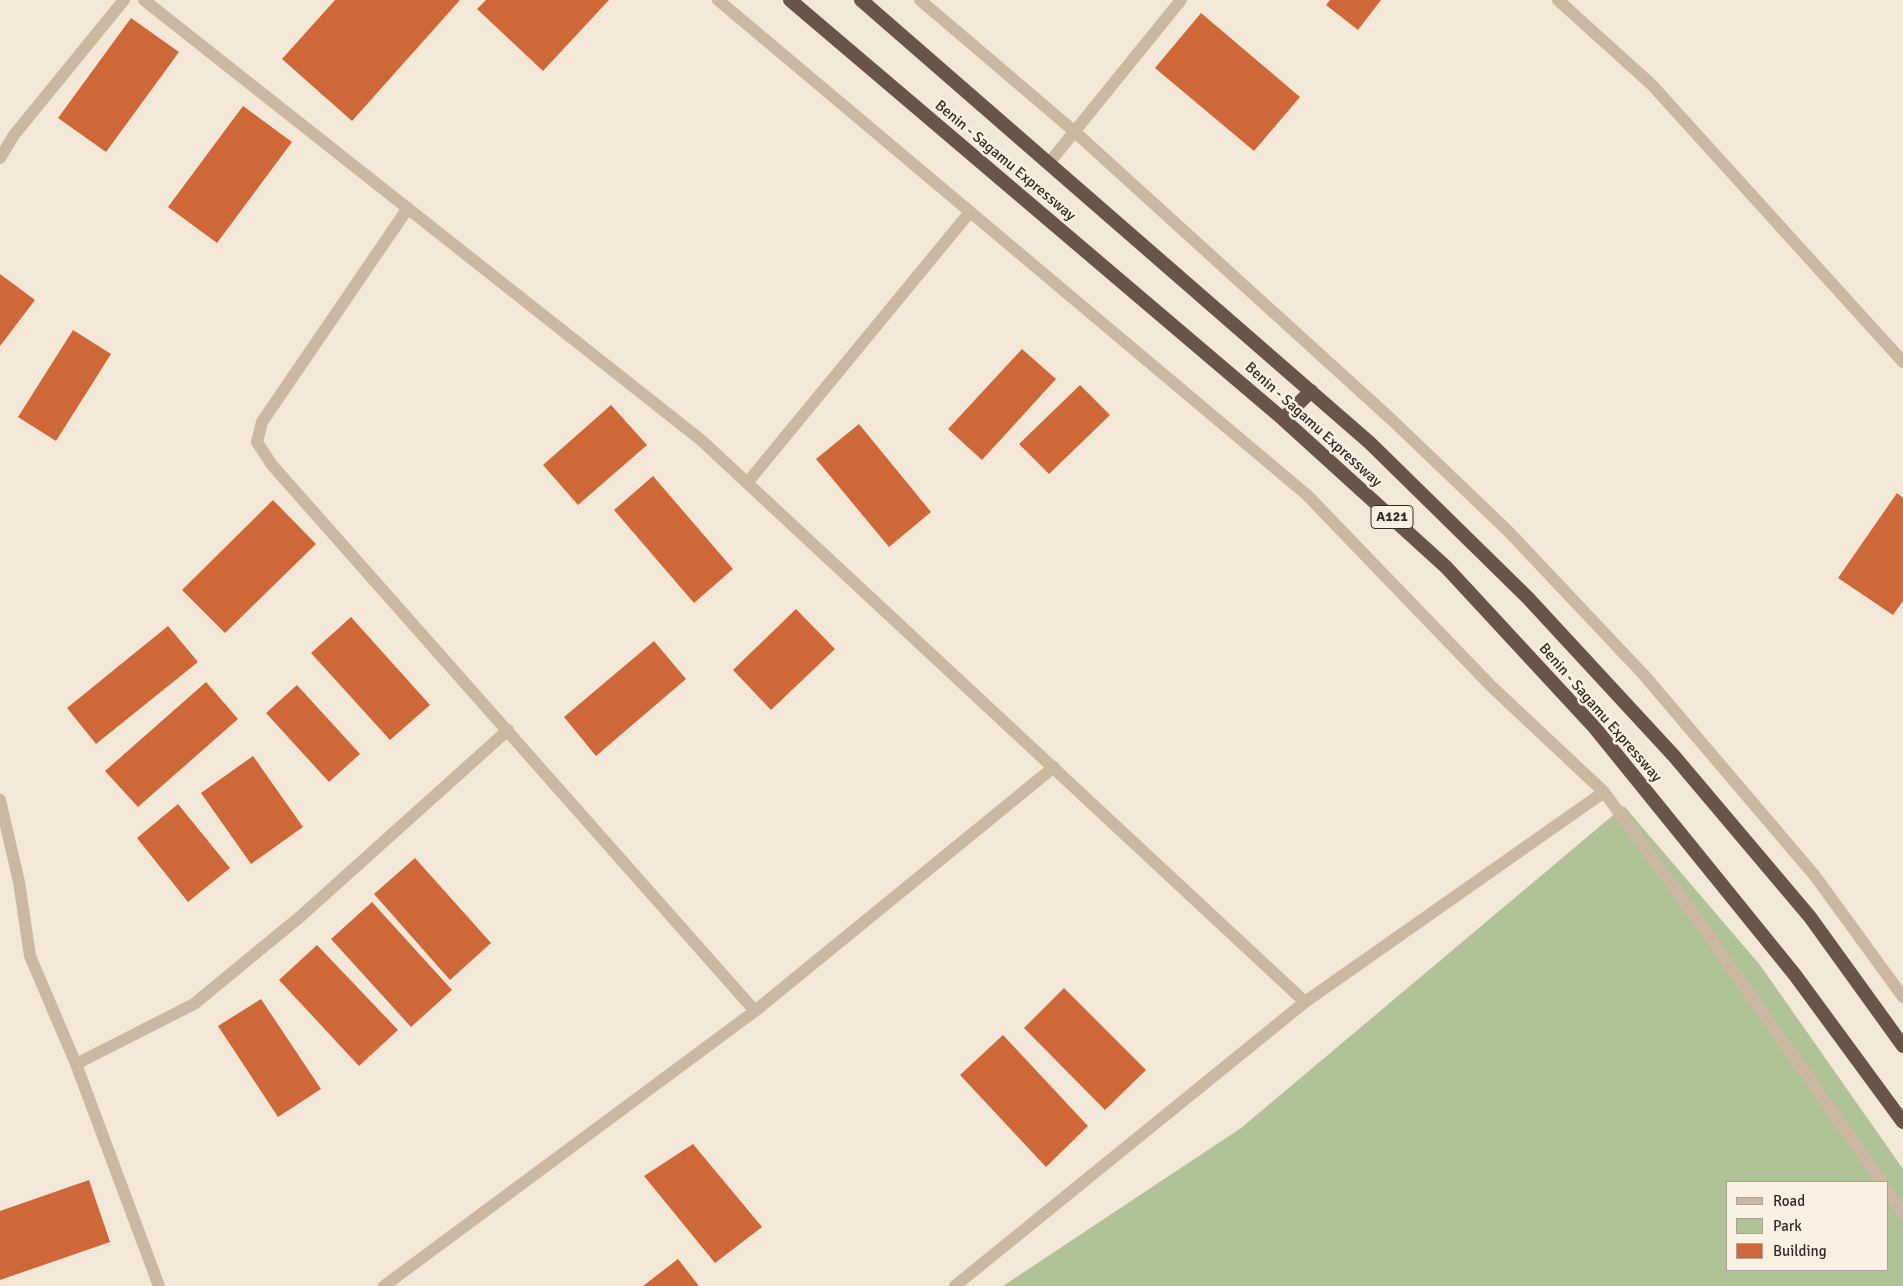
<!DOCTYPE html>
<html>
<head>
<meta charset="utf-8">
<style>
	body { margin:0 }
	#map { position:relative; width:1903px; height:1286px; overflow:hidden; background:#f3e8d7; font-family:Signika,sans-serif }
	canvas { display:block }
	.legend { position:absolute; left:1726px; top:1181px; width:162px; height:90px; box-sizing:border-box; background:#faf1e3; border:1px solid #aba297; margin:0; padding:6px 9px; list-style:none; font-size:15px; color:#352b25 }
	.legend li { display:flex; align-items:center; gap:10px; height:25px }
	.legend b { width:25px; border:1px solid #aba297 }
</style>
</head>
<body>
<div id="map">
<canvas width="1903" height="1286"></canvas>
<ul class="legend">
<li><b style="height:6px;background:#cbb8a2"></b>Road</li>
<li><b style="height:14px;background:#b0c396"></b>Park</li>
<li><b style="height:14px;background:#cf6838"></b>Building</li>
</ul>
</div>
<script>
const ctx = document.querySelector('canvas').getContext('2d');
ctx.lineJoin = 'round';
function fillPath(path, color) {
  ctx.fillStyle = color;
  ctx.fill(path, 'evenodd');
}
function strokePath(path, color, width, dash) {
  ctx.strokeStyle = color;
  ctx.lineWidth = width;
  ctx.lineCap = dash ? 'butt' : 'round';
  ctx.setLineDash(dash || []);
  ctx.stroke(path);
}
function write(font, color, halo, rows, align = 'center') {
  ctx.font = font + ' Signika,sans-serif';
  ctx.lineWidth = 5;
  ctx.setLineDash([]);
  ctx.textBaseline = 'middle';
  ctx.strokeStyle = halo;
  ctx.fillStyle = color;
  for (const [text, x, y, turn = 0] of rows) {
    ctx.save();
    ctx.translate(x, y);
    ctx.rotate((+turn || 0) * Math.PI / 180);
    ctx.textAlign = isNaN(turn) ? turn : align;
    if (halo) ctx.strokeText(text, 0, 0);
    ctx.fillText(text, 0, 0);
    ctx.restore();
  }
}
fillPath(new Path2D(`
	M1624,806L1760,965L1903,1169V1286H1003L1241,1128ZM1727,1182H1887V1270H1727Z`), '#b0c396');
fillPath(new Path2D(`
	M335,0H460L352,121L282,59Z
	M486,0H609L543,71L477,9Z
	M1330,0H1381L1358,30L1326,5Z
	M1201,13L1300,97L1254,151L1155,68Z
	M131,18L179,52L106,152L58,118Z
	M243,106L292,142L217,243L168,207Z
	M0,274L35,300L0,346Z
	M73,330L111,354L56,441L18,417Z
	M1022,349L1056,379L982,460L948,429Z
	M1080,385L1110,415L1049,474L1019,444Z
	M611,405L647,445L578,505L543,465Z
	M859,424L931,512L889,547L816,459Z
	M653,476L733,569L694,603L614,510Z
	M1897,493L1903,498V601L1893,615L1838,578Z
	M273,500L316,544L225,633L182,590Z
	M796,609L835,649L771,710L733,670Z
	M351,617L430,705L390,740L311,653Z
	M168,626L198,662L96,744L67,708Z
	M654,641L686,679L596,756L564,717Z
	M206,682L238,719L138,807L105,771Z
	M297,685L360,754L329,782L266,713Z
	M253,756L303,827L251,864L201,793Z
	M178,804L230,868L188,902L137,838Z
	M415,858L491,943L450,980L374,894Z
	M372,902L452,990L411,1027L331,939Z
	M317,945L398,1030L359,1066L279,980Z
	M1064,988L1146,1070L1105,1110L1024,1028Z
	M261,999L321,1089L278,1117L218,1026Z
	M1003,1035L1088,1126L1046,1167L960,1075Z
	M693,1144L762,1227L715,1263L644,1176Z
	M89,1180L110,1242L0,1280V1211Z
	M678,1259L699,1286H643Z`), '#cf6838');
strokePath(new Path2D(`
	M144,0L701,440L1305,1002
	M718,0L1307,495L1492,687L1604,792L1692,912L1882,1182
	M920,0L1075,132L1392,420L1508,531L1644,675L1815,876L1903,997
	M1558,0L1652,85L1903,362
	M0,158L14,135L124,0
	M1049,163L1181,0
	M408,208L262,422L257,442L272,465L755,1011
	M747,483L970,212
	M0,800L19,882L30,956L76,1064L159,1286
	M76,1064L194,1004L301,916L508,730
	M1887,1190L1903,1214
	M384,1286L755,1011L1054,767
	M955,1286L1305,1002L1604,792`), '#cbb8a2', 12);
strokePath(new Path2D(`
	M790,0L1283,419L1446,567L1595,728L1795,975L1903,1122
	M861,0L1370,443L1528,598L1674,756L1810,917L1903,1046
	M1283,419L1311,391`), '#685448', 14);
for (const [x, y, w] of [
	[1392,517,42]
]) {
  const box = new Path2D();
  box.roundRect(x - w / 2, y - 11.5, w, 23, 4);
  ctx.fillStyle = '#faf1e3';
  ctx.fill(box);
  strokePath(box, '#352b25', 1);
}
write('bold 14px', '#352b25', null, [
	["A121",1392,517]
]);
write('15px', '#352b25', '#faf1e3', [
	["Benin - Sagamu Expressway",1005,161,40],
	["Benin - Sagamu Expressway",1313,425,42],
	["Benin - Sagamu Expressway",1600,713,49]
]);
</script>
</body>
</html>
